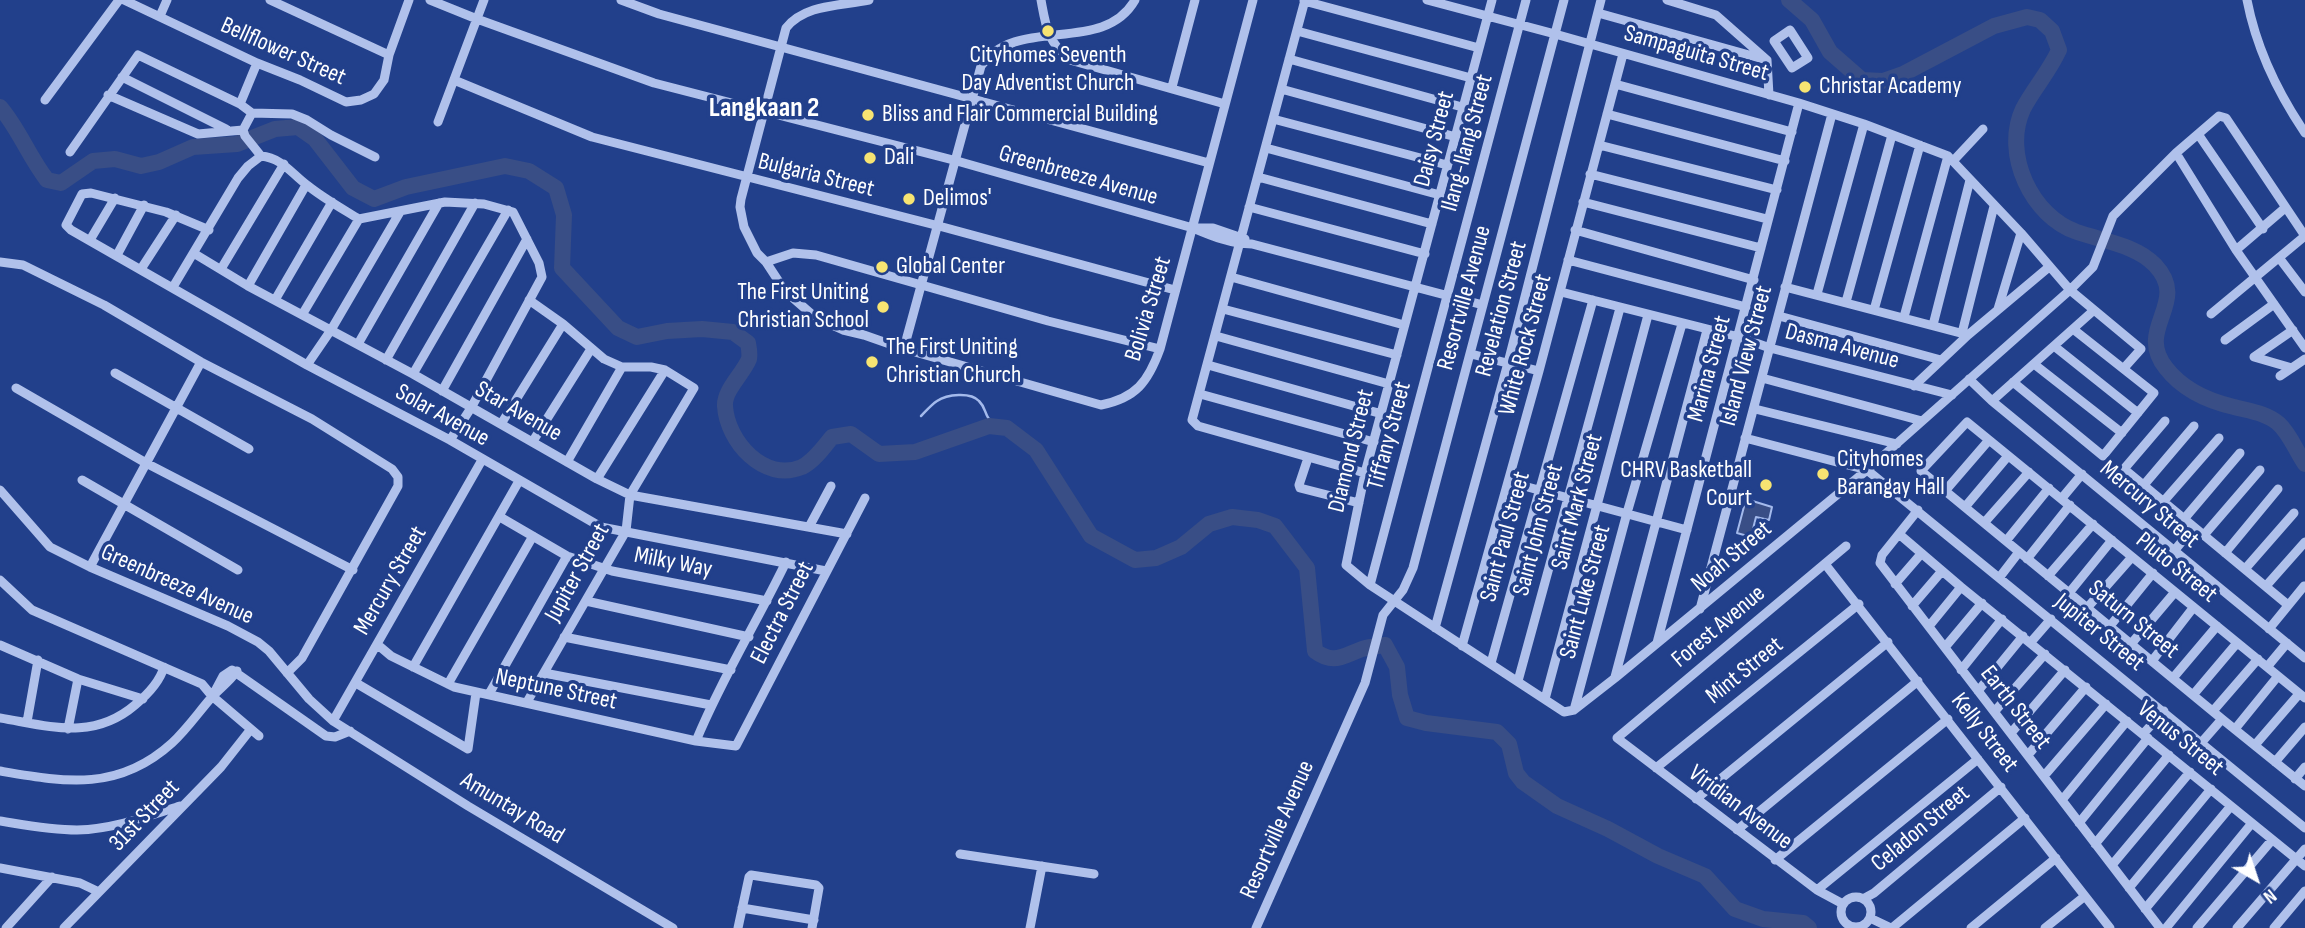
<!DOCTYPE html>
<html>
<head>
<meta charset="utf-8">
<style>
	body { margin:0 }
	#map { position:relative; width:2305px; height:928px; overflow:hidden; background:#22408b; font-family:"Sofia Sans Condensed",sans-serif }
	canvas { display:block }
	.north { position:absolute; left:2221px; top:844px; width:70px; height:70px; -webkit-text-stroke:5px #22408b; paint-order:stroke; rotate:141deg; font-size:19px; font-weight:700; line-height:28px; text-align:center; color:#fff }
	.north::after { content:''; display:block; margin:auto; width:24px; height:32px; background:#fff; clip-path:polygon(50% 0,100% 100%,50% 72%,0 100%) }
</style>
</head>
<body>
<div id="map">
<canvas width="2305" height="928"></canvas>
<div class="north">N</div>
</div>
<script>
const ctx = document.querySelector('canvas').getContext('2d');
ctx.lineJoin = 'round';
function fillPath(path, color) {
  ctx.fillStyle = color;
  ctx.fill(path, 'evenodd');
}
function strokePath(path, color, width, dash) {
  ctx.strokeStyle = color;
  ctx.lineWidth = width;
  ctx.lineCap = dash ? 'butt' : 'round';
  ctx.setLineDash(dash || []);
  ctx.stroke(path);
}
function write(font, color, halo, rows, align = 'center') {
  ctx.font = font + ' "Sofia Sans Condensed",sans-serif';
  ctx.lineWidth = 7;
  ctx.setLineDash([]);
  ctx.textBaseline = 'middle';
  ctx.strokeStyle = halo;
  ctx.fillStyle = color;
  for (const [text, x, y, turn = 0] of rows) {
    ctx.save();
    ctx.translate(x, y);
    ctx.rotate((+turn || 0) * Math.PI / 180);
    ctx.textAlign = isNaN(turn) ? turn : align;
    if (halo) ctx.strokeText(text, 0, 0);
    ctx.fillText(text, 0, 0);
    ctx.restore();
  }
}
const water = new Path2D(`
	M1746,499L1772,507L1769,520L1756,517L1751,537L1737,533Z`);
fillPath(water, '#394e86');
strokePath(water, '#a4baec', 2);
strokePath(new Path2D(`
	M921,416C926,411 931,405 937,401C947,394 971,392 979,401C988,410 982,415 997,427`), '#a4baec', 2.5);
strokePath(new Path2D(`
	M1789,0L1812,20L1830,52L1862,80L1883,81L1903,74L1994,26L2027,17L2040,20L2052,31L2059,50C2049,72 2034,88 2023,109C2002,154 2032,217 2077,232C2103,241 2136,245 2155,265C2191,303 2134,328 2166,368C2183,390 2208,401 2234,407C2249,411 2267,413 2279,424C2290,434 2296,451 2305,464
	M0,107C19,129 29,157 47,180L61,183L93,161L115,159L141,166L159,162L193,147L237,144L275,129L298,127L315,139L353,188L374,199L406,187L505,166L529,171L556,188L564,215L562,268L618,328L637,337L667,331L702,329L733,332L748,343C749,348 750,354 749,359C743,374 724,390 725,406C727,441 764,483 802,467C814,461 824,447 832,437L851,434L879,454L915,452L989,426L1007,428L1036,450L1091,536L1135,560L1156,558L1181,547L1209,524L1232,517L1258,520L1275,526L1307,568L1315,651C1334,665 1342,656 1362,649C1369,647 1378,646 1385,645L1397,667L1400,695L1407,718L1426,723L1497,732L1509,744L1516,773L1523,782L1557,806L1608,829L1658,856L1705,876L1735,909L1763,919L1803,923L1809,928`), '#394e86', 16);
strokePath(new Path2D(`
	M124,0L257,63L300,80L346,102L361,100L374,94L384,80L389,55L409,0
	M270,0L389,55
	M430,0L477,19L654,83L957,161L1193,228C1212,236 1231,244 1252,244L1483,305
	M621,0L659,14L1209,163
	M869,0C841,6 805,4 786,28L741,199L740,207L744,227L757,253L766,262L785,291L816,318L843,330L864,335L901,348L1101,405C1136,398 1148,382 1160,349L1253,0
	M1041,0C1046,27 1047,41 1070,60L1225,104
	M1305,0L1192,420L1198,426L1365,473
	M1427,0L1555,34L1799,103L1864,124L1948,156L2021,233L2070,290L2141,349L2124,368
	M1492,0L1365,473L1346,565L1370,585L1564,712L1574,710L1615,678L1867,470L2070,290L2093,267L2113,216L2176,153
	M1667,0L1716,15L1767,60L1769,95
	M2247,0C2256,47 2278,93 2305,133
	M1304,1L1479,48
	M1598,13L1767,60
	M160,16L167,0
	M1790,30L1808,58L1792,68L1774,41Z
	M1297,31L1471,78
	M1289,59L1462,107
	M122,77L226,129
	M454,80L592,137L939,226L1175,290
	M1615,84L1792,132
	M1172,87L1195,0
	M1281,89L1456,137
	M108,95L198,134L243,130
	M45,100L119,0
	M240,104L257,63
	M1607,114L1785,161
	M1273,119L1447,165
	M438,122L484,0
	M2198,134L2263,229
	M1599,145L1777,190
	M1266,148L1440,195
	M70,152L138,55L240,104L252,113
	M261,156C282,158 291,173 307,185C323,198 341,208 359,219L445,202L484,204L513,212L539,263L542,277L471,408L450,440
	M261,156L245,136L243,130L252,113L292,114L307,120L331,135L375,157
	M1954,160L1983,129
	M1590,174L1767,219
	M1258,177L1432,224
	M1583,202L1761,248
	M1249,207L1425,254
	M1198,228H1213L1245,239
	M209,230L166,212L91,193L82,194L66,225L71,230L307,365L450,440L601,527L826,571
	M1575,230L1754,280
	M2305,236L2226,118L2219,116L2176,153L2236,250L2305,348
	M90,240L115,198
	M2236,250L2285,208
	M195,254L248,286L413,374L597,479L630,495L847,534
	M117,255L144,205
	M2280,259L2305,292
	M1568,260L1746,307
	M0,262L23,265L104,305L201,362L312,419L392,469L398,477V486L302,658L287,673
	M766,262L793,253L816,255L1048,321L1160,349
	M141,269L176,215
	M221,269L284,164
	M1231,277L1404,325
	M248,286L306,185
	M173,287L238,178L248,166L261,156
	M1785,287L1968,335
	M1561,292L1739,337L1770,348L1952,395
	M1817,294L1864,124
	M275,300L332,202
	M1846,302L1892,135
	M1223,309L1397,355
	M1998,309L2021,233
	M1874,310L1920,145
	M2211,314L2305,236
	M302,315L359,219
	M1779,316L1941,360
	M1904,317L1948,156
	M1933,325L1970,180
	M1962,333L1994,206
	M1216,336L1389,384
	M2225,340L2274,304
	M358,344L439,203
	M2054,346L2138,413
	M904,348L981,66C1017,14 1103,56 1135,0
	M1471,354L1539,371
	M386,360L475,203
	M2034,364L2122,433
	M307,365L331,330L400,212
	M1208,365L1382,414
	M2292,368L2254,357L2293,330
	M115,373L249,449
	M413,374L508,210
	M2280,376L2305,359
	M1762,378L1922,421
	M1969,379L1992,401L2305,658
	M2013,382L2103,456L2154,393L2073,329
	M1914,386L1968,335L2049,267
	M16,388L146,463L353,570
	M442,391L527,239
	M1200,394L1374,442
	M1992,401L2093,311
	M1755,409L1897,444
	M2165,421L2124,469L2288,605
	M501,424L563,324
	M1745,438L1867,470L2305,828
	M533,441L591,349
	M1308,458L1299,485L1300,488L1359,503
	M567,462L622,367
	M597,479L665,370
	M82,480L238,570
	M1509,482L1687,530
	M2143,486L2194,426
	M0,490L50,547L90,567L228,626L258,642L269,651L309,699L333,721L468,806L673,928
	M1945,491L1989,440
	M2062,498L2082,474
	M2163,502L2219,438
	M1965,507L2008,456
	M1918,510L1882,555L1880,563L2160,928
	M500,517L567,556L612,571L767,601
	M2184,519L2240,453
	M1984,523L2029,472
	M809,527L831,486
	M1899,534L1961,587L2305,866
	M2204,535L2260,470
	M2006,541L2049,488
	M2174,551L2194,527
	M2225,553L2278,489
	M2027,559L2070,505
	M1825,564L2110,928
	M90,567L201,362
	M2245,569L2294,513
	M2048,576L2093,524
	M1999,578L2019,552
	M0,580L32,610L202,684L212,696L259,736
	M1895,584L1921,554
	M1370,585L1526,0
	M2266,586L2305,542
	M2069,593L2112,540
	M586,601L749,637
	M1912,606L1942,571
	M2087,608L2132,557
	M1700,609L1832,114
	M1930,625L1961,587
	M2110,626L2153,573
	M1435,628L1508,363L1601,0
	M2269,629L2304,586
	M564,637L731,670
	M2031,642L2051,619
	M1657,643L1799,103
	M2131,644L2175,592
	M0,645L78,679L143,699
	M378,645L391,656L454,687L696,741L736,746L865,498
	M1462,646L1539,371L1623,54
	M1946,646L1982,603
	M2152,661L2193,608
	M1491,663L1593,300
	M413,667L519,481
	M2267,667L2287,643
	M1961,670L2002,619
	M544,673L711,705
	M1615,677L1707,330
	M2173,678L2217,626
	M1518,681L1620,308
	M356,683L468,749L476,693
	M448,684L533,536
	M215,691L223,676L232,670L326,736L335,737L350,731
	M1978,691L2023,636
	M489,694L567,556
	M2193,695L2237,643
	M1545,699L1648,315
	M527,702L626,531L630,495L694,388L665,370L651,367H622L604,359L563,324L529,300
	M1574,710L1627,513L1682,324
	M1995,711L2045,654
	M2213,711L2258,659
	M0,718C49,726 93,741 135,705C147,695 160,681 164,667
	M2222,719L2305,786
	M333,721L482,460
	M27,722L38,660
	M68,729L78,679
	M2235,729L2278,676
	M2011,733L2065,670
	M2143,734L2164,711
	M696,741C721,680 757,622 786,562
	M2201,743L2222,719L1921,471L1967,422L2305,698
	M2255,745L2299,694
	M2028,755L2086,687
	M2275,762L2305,727
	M1656,768L1859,604
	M0,771C65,782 118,792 172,743C187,729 198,713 211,698C219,689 229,682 237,671
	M2044,776L2106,704
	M2295,779L2305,767
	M1696,799L1888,642
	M2062,800L2127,721
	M0,821C25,825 51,830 77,830C113,829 146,817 180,806
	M2079,823L2148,738
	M1737,830L1918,681
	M2095,844L2169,755
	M960,854L1094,874
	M1775,860L1948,719
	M2112,865L2190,772
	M0,868L80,883L99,892
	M2129,888L2211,789
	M1817,890L1978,759
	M1841 912a15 15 0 1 1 30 0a15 15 0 1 1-30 0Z
	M1863,899L1874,893L2001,787
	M1843,904L1817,890L1617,738L1846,546
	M742,908L814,920
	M2145,909L2231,806
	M1870,918L1891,928
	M6,928L52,877
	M64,928L221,767L251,729
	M738,928L749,877L751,875L816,885L819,888L812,928
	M1030,928L1042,866
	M1256,928L1365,683L1383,615L1403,590L1413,568L1564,0
	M1892,928L2025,818
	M1971,928L2056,858
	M2045,928L2085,896
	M2166,928L2252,823
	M2197,928L2272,840
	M2237,928L2305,849
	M2274,928L2305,891`), '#b0c1eb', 9);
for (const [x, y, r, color] of [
	[1048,31,7,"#f7e472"],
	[1805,87,7,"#f7e472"],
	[868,115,7,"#f7e472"],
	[870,158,7,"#f7e472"],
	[909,199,7,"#f7e472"],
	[882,267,7,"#f7e472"],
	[883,307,7,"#f7e472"],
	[872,362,7,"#f7e472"],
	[1823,474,7,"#f7e472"],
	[1766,485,7,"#f7e472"]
]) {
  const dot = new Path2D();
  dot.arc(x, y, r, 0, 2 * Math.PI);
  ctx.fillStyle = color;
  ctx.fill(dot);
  strokePath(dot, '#22408b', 2.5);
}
write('24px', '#fff', '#22408b', [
	["Bellflower Street",283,52,24],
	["Sampaguita Street",1696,54,16],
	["Daisy Street",1435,139,-75],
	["Ilang-Ilang Street",1468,143,-75],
	["Bulgaria Street",816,176,14],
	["Greenbreeze Avenue",1078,176,16],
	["Resortville Avenue",1465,298,-75],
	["Bolivia Street",1149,309,-73],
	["Revelation Street",1502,309,-75],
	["White Rock Street",1526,345,-75],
	["Dasma Avenue",1842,347,15],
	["Island View Street",1747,356,-75],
	["Marina Street",1710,369,-75],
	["Star Avenue",518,412,30],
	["Solar Avenue",442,416,29],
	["Tiffany Street",1390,436,-75],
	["Diamond Street",1352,451,-76],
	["Saint Mark Street",1578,502,-75],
	["Mercury Street",2149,505,40],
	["Saint John Street",1539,530,-75],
	["Saint Paul Street",1506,537,-75],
	["Noah Street",1732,557,-40],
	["Milky Way",673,563,11],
	["Pluto Street",2176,568,39],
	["Jupiter Street",578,573,-61],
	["Mercury Street",391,581,-60],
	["Greenbreeze Avenue",177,585,24],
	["Saint Luke Street",1586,592,-75],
	["Electra Street",783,613,-63],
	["Saturn Street",2133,620,39],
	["Forest Avenue",1719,627,-40],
	["Jupiter Street",2099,633,39],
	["Mint Street",1745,671,-39],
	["Neptune Street",556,690,12],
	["Earth Street",2015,708,52],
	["Kelly Street",1984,733,52],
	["Venus Street",2180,739,39],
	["Viridian Avenue",1740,808,37],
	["Amuntay Road",512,809,31],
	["31st Street",145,816,-46],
	["Celadon Street",1921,829,-40],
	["Resortville Avenue",1278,830,-66]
]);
write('24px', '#fff', '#22408b', [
	["Cityhomes Seventh",1048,56,"center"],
	["Day Adventist Church",1048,84,"center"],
	["Christar Academy",1819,87],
	["Bliss and Flair Commercial Building",882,115],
	["Dali",884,158],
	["Delimos'",923,199],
	["Global Center",896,267],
	["The First Uniting",869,293,"right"],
	["Christian School",869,321,"right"],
	["The First Uniting",886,348],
	["Christian Church",886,376],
	["Cityhomes",1837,460],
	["Barangay Hall",1837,488],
	["CHRV Basketball",1752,471,"right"],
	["Court",1752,499,"right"]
], 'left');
write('bold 28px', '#fff', '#22408b', [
	["Langkaan 2",764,109]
]);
</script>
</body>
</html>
